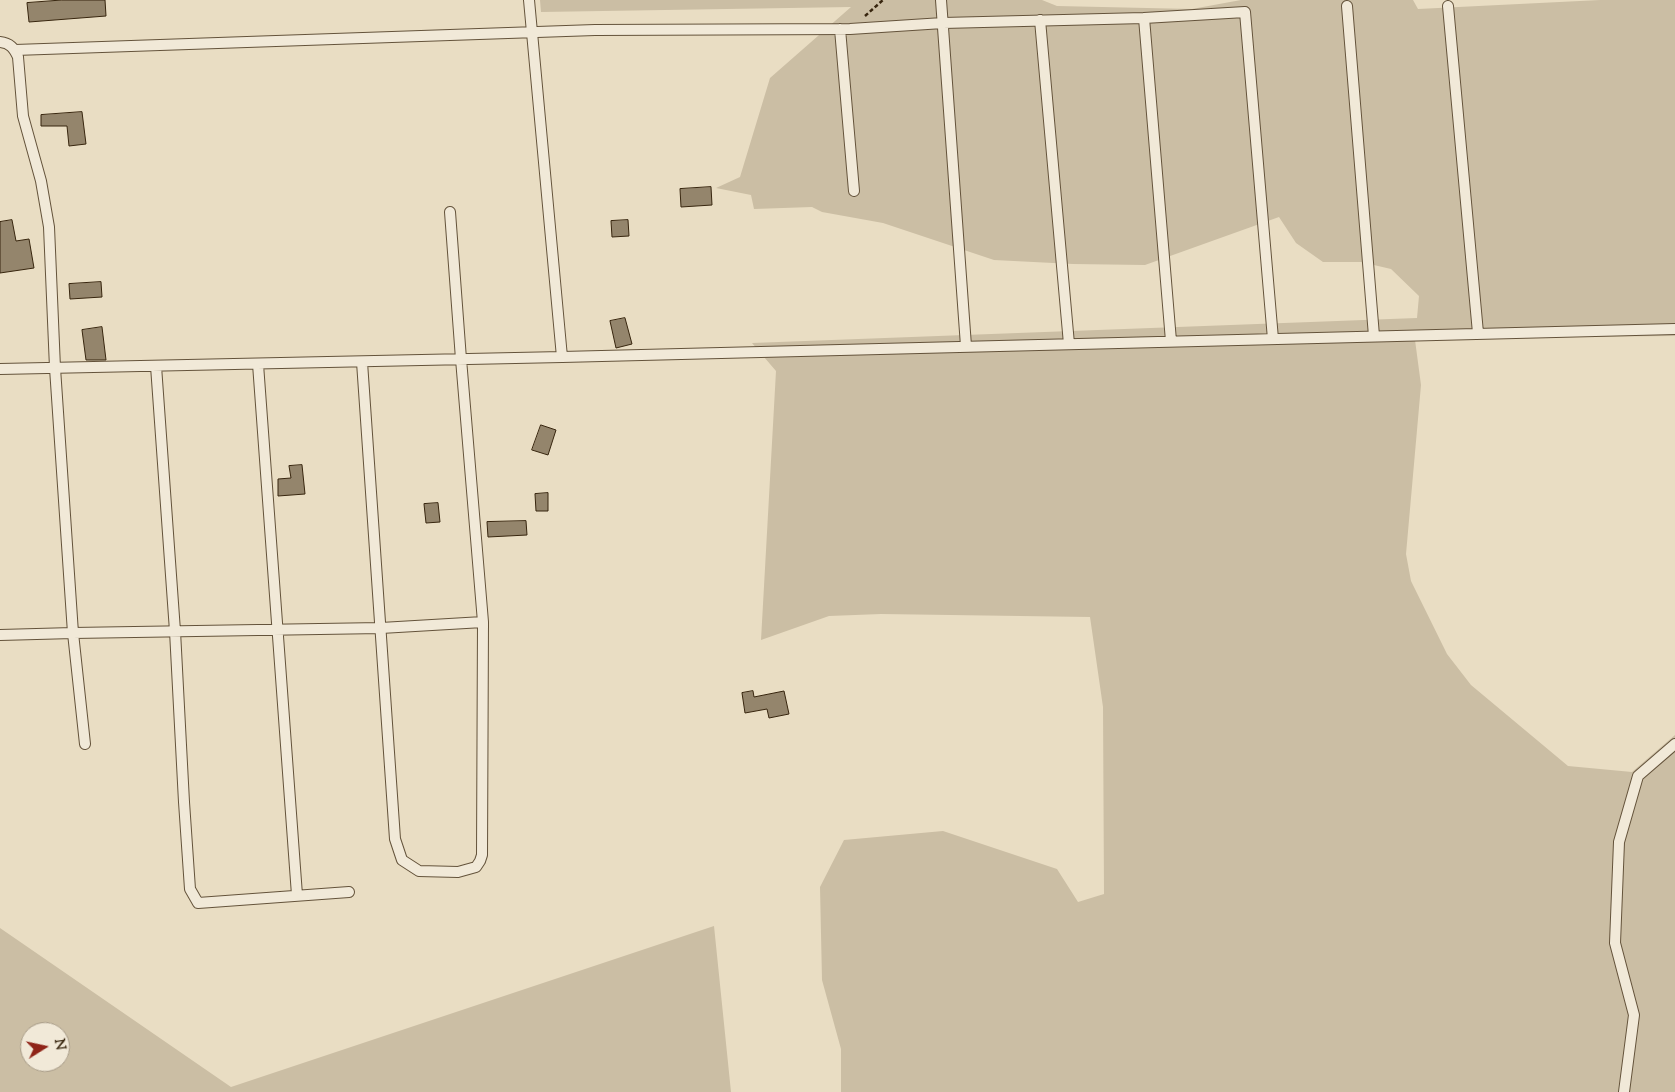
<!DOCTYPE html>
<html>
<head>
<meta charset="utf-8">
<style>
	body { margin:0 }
	#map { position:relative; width:1675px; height:1092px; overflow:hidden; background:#e9ddc3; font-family:"Sorts Mill Goudy",serif }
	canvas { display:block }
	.north { position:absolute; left:20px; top:1022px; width:50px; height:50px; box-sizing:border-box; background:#f1e9d8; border:1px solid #a79b87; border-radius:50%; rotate:80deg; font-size:14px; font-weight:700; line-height:20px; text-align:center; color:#37250e }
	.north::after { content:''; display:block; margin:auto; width:18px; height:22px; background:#8f2418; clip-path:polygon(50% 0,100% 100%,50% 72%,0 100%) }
</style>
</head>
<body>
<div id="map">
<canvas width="1675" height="1092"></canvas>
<div class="north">N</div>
</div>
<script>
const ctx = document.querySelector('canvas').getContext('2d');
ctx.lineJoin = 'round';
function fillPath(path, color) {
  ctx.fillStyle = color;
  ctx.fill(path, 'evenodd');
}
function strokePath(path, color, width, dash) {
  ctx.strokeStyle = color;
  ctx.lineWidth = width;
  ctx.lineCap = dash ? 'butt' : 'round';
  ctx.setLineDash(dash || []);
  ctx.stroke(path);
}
fillPath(new Path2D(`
	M540,0H1042L1057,6L1192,9L1241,0H1413L1418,9L1600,0H1675V336L1440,338L1415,340L1421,385L1406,554L1411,581L1447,654L1471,685L1568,766L1632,772L1675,735V1092H841V1049L822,980L820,887L844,840L943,831L1057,869L1078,902L1104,894L1103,707L1090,617L881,614L829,616L761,640L776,371L752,343L1417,318L1419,296L1391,269L1361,262H1323L1296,243L1279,217L1145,265L1073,264L994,260L883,223L822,212L812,207L754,209L751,195L716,188L740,177L770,78L851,7L541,12Z
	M714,926L731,1092H0V928L231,1087ZM30,1032H60V1062H30Z`), '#cbbea4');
const building = new Path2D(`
	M62,0H105L106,16L29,22L27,3Z
	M82,112L86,144L69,146L67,126H41V115Z
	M711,187L712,205L681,207L680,189Z
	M12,220L16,241L29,239L34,268L0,273V222Z
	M628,220L629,236L612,237L611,221Z
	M101,282L102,297L70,299L69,284Z
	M625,318L632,344L616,348L610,321Z
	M102,327L106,360H86L82,330Z
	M541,425L556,430L548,455L532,450Z
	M302,465L305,494L278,496V479L291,478L289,466Z
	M548,493V511H536L535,494Z
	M438,503L440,522L426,523L424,504Z
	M526,521L527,535L488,537L487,522Z
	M753,691L754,697L784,691L789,714L769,718L767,709L745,713L742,693Z`);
fillPath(building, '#94856c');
strokePath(building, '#37250e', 1);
const minor = new Path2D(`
	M941,0L966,346
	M1347,6L1374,336
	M1448,6L1478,333
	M1144,18L1171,341
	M1040,20L1069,344
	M840,29L854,191
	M0,42C10,43 14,48 18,57L23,116L41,181L49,227L55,368L73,633L85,744
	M15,50L595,30L850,29L943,23L1144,18L1245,12L1273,339
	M562,357L1675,329
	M362,362L395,839L402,860L419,871L458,872L476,867L480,861L482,855L483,622
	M258,364L297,895
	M156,366L175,631L184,802L190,889L198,903L349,892
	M0,369L562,357L529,0
	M0,635L73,633L381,628L483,622L461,359L450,212
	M1624,1092L1634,1015L1615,943L1619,842L1638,776L1675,744`);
strokePath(minor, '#64533b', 12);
strokePath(new Path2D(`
	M865,16L883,0`), '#37250e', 2.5, [4, 2.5]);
strokePath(minor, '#f1e9d8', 10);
</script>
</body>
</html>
